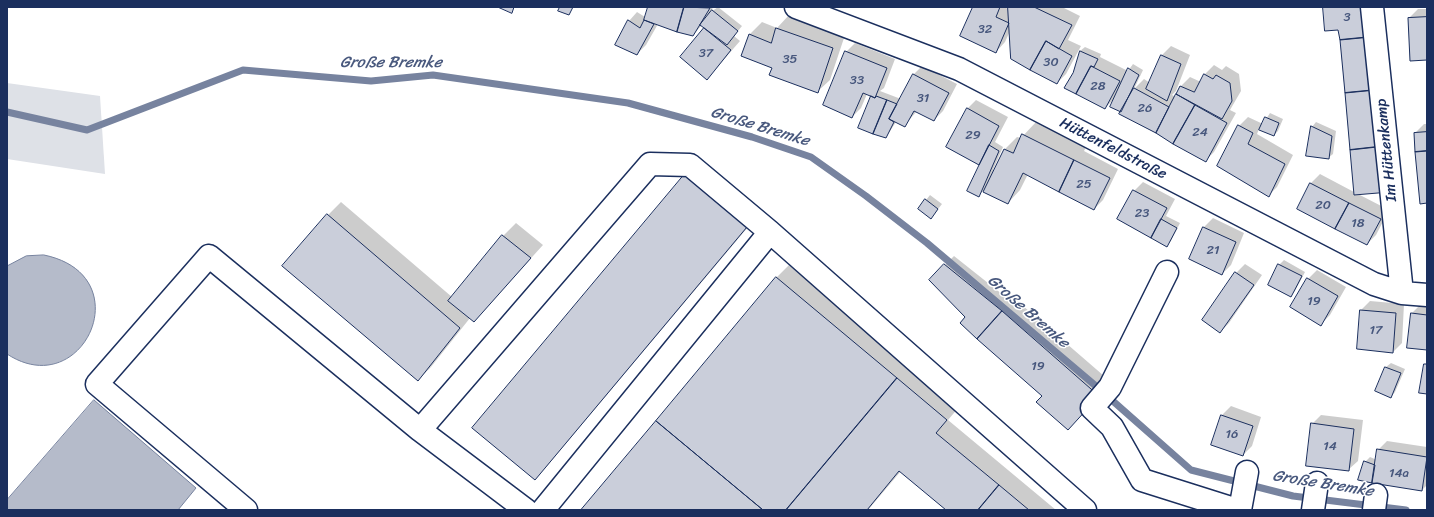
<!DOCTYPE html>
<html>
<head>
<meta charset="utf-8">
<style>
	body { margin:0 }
	#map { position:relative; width:1434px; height:517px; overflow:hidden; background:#fff; font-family:Sriracha,sans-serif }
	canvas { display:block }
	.frame { position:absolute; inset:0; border:8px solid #1b2f5e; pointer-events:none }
</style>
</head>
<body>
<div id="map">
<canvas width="1434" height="517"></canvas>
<div class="frame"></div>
</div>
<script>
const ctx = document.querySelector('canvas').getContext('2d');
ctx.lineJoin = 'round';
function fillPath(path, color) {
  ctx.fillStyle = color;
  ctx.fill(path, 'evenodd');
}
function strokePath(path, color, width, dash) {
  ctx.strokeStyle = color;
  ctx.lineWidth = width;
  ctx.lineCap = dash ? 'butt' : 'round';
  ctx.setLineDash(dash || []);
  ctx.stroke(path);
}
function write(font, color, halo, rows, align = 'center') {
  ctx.font = font + ' Sriracha,sans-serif';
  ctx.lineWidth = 3;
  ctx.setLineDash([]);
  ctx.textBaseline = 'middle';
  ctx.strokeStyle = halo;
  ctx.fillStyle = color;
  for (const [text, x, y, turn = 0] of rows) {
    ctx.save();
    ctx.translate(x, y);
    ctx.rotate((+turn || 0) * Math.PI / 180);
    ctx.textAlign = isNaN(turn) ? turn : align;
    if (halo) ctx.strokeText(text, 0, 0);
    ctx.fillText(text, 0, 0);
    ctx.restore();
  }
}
fillPath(new Path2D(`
	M7,83L100,96L105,174L7,159Z`), '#dee1e7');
const water = new Path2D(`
	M44,255C142,275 83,404 7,354V266L26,256Z
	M94,400L196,488L178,510H7V500Z`);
fillPath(water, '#b5bbca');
strokePath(water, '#77839f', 1);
fillPath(new Path2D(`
	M649,7H713L711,12L718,7L742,26L734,36L740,41L707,79L682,57L705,27L702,25L693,35L658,24L646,45L637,54L629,21L637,12L645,17Z
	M974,7H1005L1009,10L1008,7H1062L1080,16L1068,40L1081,46L1066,74L1057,83L1010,31L1005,42L996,52Z
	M1324,7H1378L1358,194L1389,210L1376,235L1367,244L1298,209L1311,183L1320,174L1354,192L1339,28Z
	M1418,9H1427V59L1409,18Z
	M789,15L845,35L830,80L817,92L774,67L749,35L762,22L777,28Z
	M855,43L895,59L884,88L880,91L901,99L913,75L922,66L957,84L943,111L934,120L917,111L904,126L896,122L886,137L873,96L867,94L861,108L852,117L846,52Z
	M1171,46L1190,55L1176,91L1172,95L1176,97L1181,86L1190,77L1201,82L1205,74L1214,65L1222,70L1226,66L1239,74L1241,91L1230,110L1236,113L1214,152L1205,161L1121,114L1124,107L1115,98L1105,108L1073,73L1080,51L1085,47L1101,54L1100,57L1128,71L1133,64L1143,70L1134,89L1144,79L1150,83L1162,55Z
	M976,100L1008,117L995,142L1003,147L993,170H994L1005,149L1017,137L1021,138L1036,122L1086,147L1084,151L1118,169L1103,200L1094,209L1028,174L1020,190L1008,203L983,191L978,196L983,159L979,164L967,109Z
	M1270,113L1283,119L1278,131L1274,135L1259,129L1257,134L1293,155L1277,187L1268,196L1239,126L1248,117L1263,124Z
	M1316,122L1336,131L1333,154L1328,158L1312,127Z
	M1424,124H1427V202L1415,133Z
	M697,163L759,214L547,466L535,478L685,175Z
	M1143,182L1175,199L1166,216L1180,223L1171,241L1166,245L1134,191Z
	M930,195L942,204L935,213L919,209Z
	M341,202L452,297L503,236L516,223L543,245L474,321L470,318L431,367L418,380L328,215Z
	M1213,218L1244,233L1231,265L1222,274L1204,227Z
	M954,256L1012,302L1015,299L1111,382L1068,429L1043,396L930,280Z
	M1284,260L1305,272L1295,291L1291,296L1279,265Z
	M1245,264L1262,275L1229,323L1220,332L1203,320L1236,273Z
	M789,265L959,407L948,420L1056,510H948L901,471L868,510H582L777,277Z
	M1317,270L1346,287L1330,315L1321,324L1308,279Z
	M1370,301L1404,304L1402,343L1393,352L1361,310Z
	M1421,304L1427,305V349L1412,313Z
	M1391,363L1405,369L1395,392L1391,397L1376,391L1386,367Z
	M1231,406L1261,417L1252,446L1243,455L1222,415Z
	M1321,415L1363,420L1358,461L1348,470L1312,424Z
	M1387,441L1427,447V485L1422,490L1365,462L1370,457L1377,460L1378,450Z`), '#0003');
strokePath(new Path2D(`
	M7,112L87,130L243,70L371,81L433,75L628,103L752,137L811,157L866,196L927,243L1097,387L1191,470L1293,496L1406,510`), '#77839f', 7);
const building = new Path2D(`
	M498,7H514L512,13Z
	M560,7H573L569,15L558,11Z
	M648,7H684L677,32L644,20Z
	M684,7L710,8L693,36L677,32Z
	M973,7H1000L996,17L1009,23L996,53L960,36Z
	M1008,7H1034L1072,25L1059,49L1046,41L1030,70L1011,59Z
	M1323,7H1368L1371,37L1340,40L1338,30L1325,31Z
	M712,10L738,31L727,45L700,25Z
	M1427,17V60L1410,61L1408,18Z
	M628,20L640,28L644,20L654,24L637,55L615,45Z
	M704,28L731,50L707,80L680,57Z
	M776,28L833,48L818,93L769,75L772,68L741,56L749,34L771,43Z
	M1371,37L1376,90L1345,93L1340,40Z
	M1046,41L1072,56L1057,84L1030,70Z
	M845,51L887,68L875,98L863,93L852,118L823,105Z
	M1080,51L1098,59L1094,67L1091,66L1076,94L1064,88L1073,73Z
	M1161,55L1181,64L1167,101L1146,89Z
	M1091,66L1120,81L1105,109L1076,94Z
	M1128,68L1139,75L1121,112L1110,107Z
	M913,74L949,93L934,121L914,111L905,127L889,119Z
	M1204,74L1213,79L1216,75L1230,83L1232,101L1222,119L1176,94L1180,86L1194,92Z
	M1134,88L1169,107L1156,133L1119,114Z
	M1376,90L1386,146L1350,150L1345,93Z
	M1176,94L1195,105L1173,144L1156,133Z
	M871,96L875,98L876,96L887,100L873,134L858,128Z
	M887,100L897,104L889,119L894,122L886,138L873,134Z
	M1195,105L1227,123L1206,162L1173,144Z
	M967,108L999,126L979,165L946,147Z
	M1265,117L1279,123L1274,136L1259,130Z
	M1238,125L1253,133L1248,144L1285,164L1269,197L1217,166Z
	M1311,126L1332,136L1329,159L1306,156Z
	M1427,132V151L1415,152L1414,133Z
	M1022,134L1074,160L1059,192L1023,173L1008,204L983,192L1004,149L1013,153Z
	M989,145L999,151L979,197L967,191Z
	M1386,146L1390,192L1354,195L1350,150Z
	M1427,151V203L1420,204L1415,152Z
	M1074,160L1110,178L1094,210L1059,192Z
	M684,175L747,227L535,480L472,428Z
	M1310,183L1349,203L1335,229L1297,209Z
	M1133,190L1167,208L1151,238L1117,219Z
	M925,199L938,209L931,219L918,209Z
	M1349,203L1381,219L1367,245L1335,229Z
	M327,214L460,328L418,381L282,266Z
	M1161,219L1177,228L1167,247L1151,238Z
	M1203,227L1236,242L1222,275L1189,259Z
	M502,235L531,258L474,322L448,301Z
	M944,264L1002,311L977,339L960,323L965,317L929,280Z
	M1278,264L1302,276L1291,297L1268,285Z
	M1235,272L1254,285L1220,333L1202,320Z
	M776,277L897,378L786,510H763L656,421Z
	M1307,278L1338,296L1321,326L1290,307Z
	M1360,310L1396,313L1393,353L1357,349Z
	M1002,311L1099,396L1068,430L1036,402L1042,396L977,339Z
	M1411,313L1427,315V350L1407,348Z
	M1424,364H1427V394L1419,393Z
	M1385,367L1401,373L1391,398L1375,391Z
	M897,378L947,420L936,433L999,485L978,510H946L899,471L867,510H786Z
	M1221,415L1253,426L1243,456L1211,445Z
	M656,421L763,510H581Z
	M1311,423L1354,429L1349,471L1306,466Z
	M1377,449L1427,457L1422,491L1372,483Z
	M1364,461L1375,465L1372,483L1358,480Z
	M999,485L1029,510H978Z`);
fillPath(building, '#caceda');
strokePath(building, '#1b2f5e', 1);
const minor = new Path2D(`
	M796,7L959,69L1374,284L1402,293L1427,295
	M1372,7L1402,293
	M770,232L1085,510
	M1167,272L1110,387L1092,408L1112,427L1142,480L1237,510
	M420,430L650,164L690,165L770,232L543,510
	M246,510L97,384L209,256L420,430L526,510
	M1240,510L1247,472
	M1313,510L1317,483
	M1374,510L1376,495`);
strokePath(minor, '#1b2f5e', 25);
strokePath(minor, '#fff', 22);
write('13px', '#47577d', null, [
	["3",1347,18],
	["32",985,30],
	["37",706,54],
	["35",790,60],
	["30",1051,63],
	["33",857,81],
	["28",1098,87],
	["31",923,99],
	["26",1145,109],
	["24",1200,133],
	["29",973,136],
	["25",1084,185],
	["20",1323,206],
	["23",1142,214],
	["18",1358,224],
	["21",1213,251],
	["19",1314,302],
	["17",1376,331],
	["19",1038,367],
	["16",1232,435],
	["14",1330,447],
	["14a",1399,474]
]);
write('15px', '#1b2f5e', '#fff', [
	["Hüttenfeldstraße",1113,149,27],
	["Im Hüttenkamp",1387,150,-96]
]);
write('italic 16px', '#49597e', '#fff', [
	["Große Bremke",391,63],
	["Große Bremke",760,127,17],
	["Große Bremke",1028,312,41],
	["Große Bremke",1323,484,9]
]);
</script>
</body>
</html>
